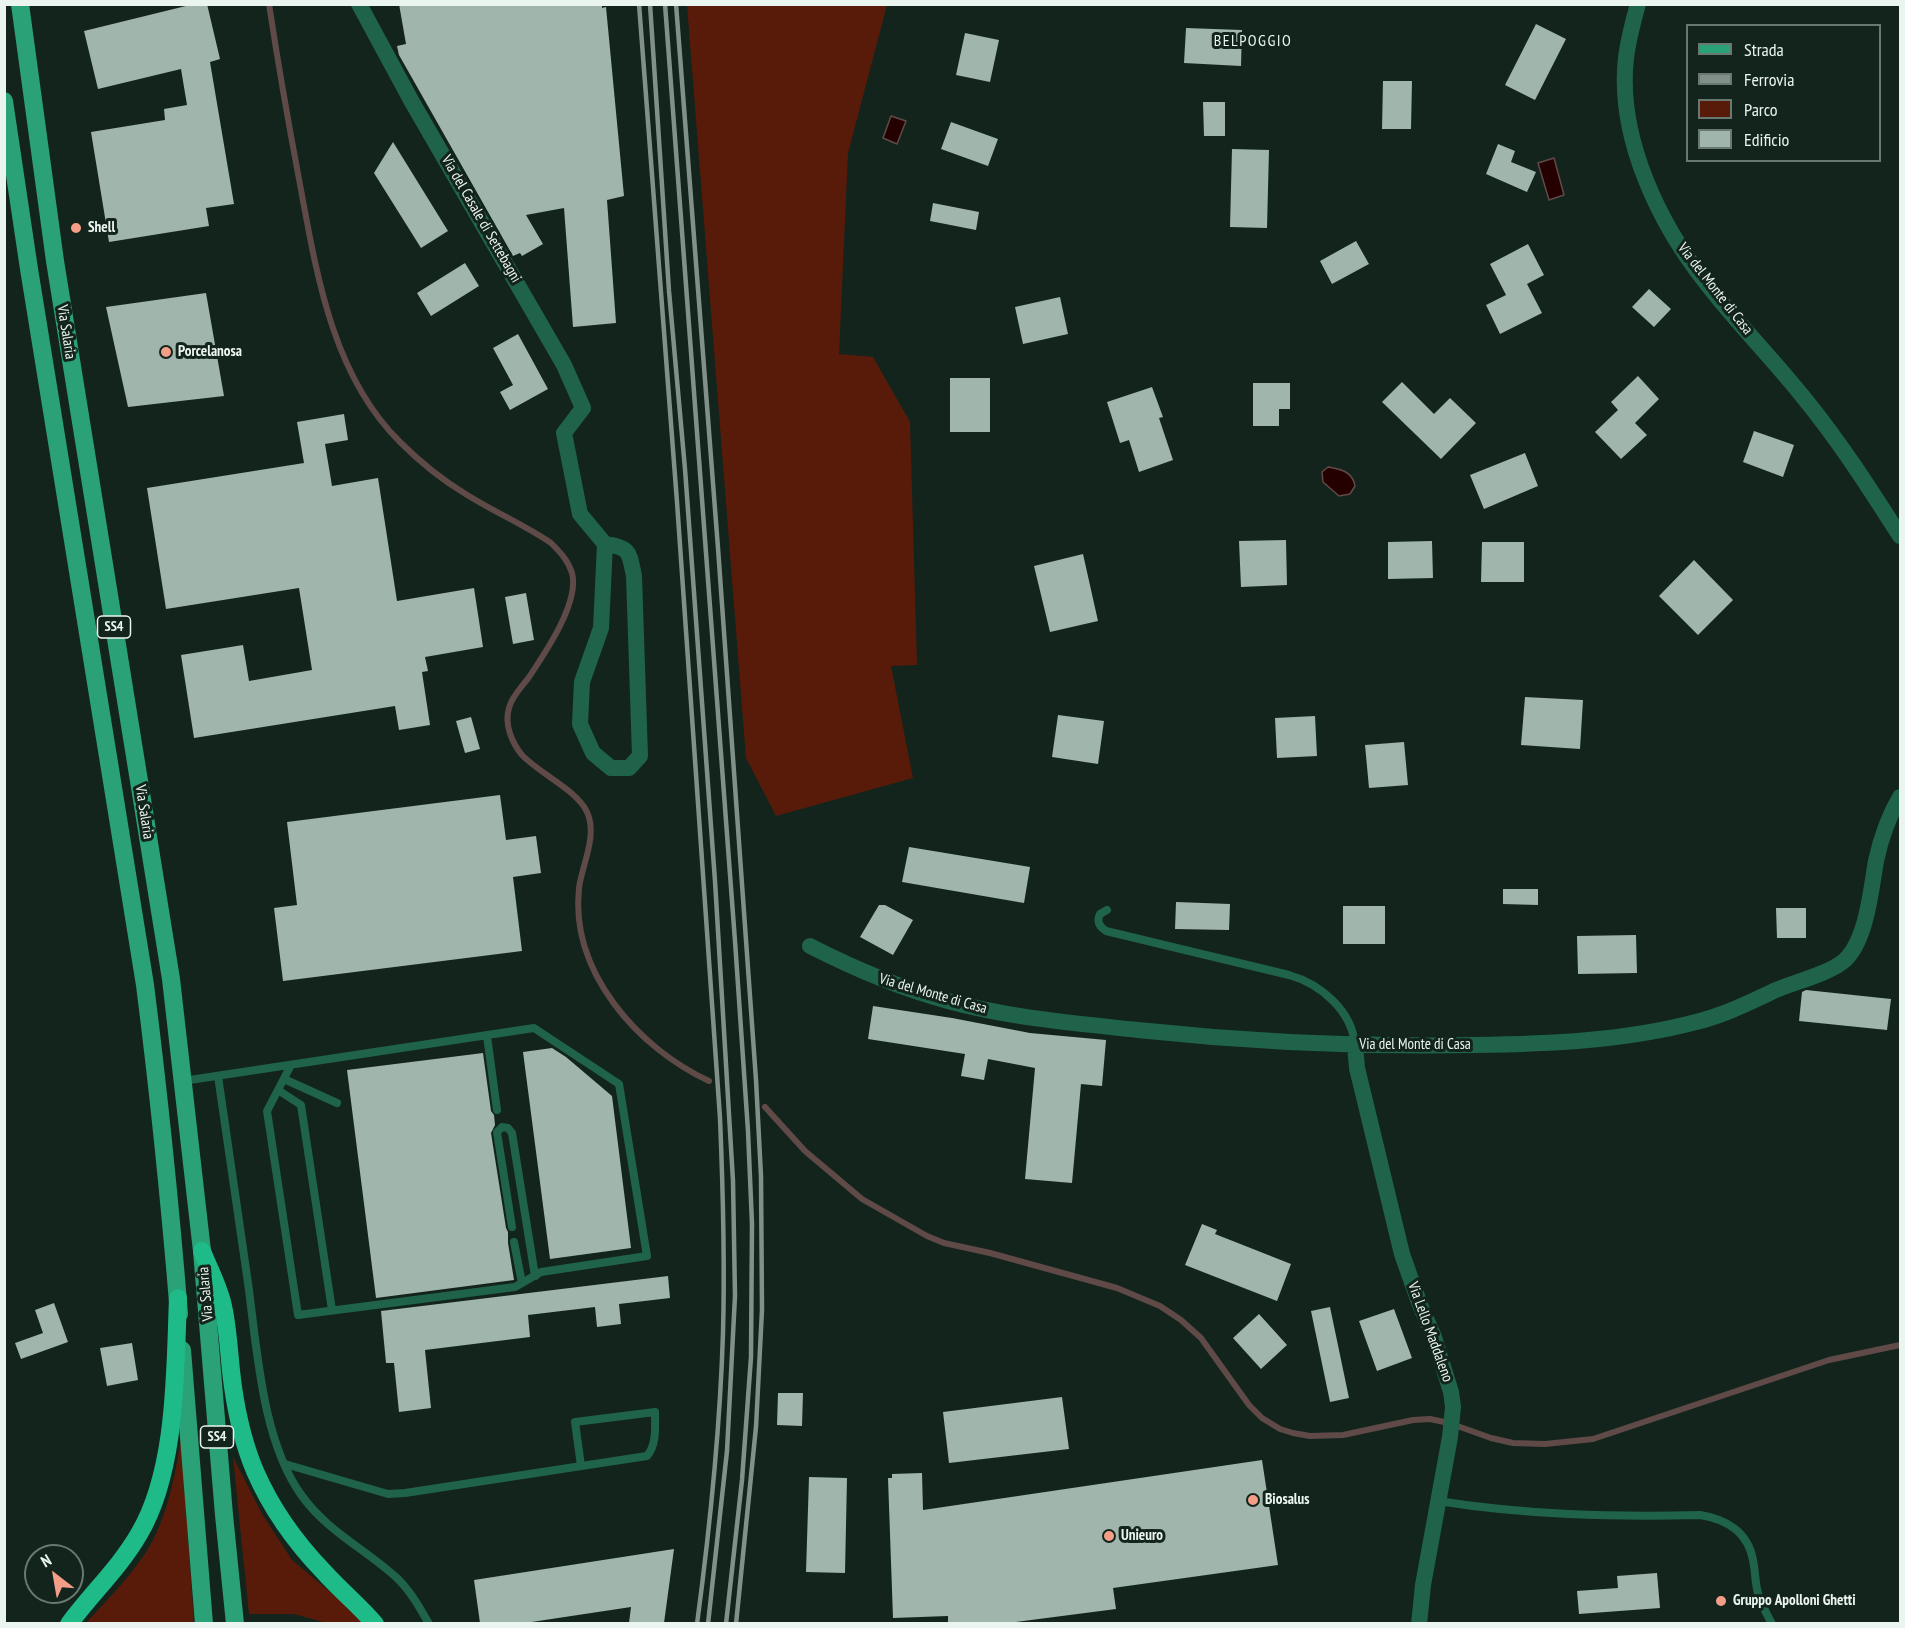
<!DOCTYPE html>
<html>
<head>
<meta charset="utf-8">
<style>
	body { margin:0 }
	#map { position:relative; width:1905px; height:1628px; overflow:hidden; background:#13241d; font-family:"PT Sans Narrow",sans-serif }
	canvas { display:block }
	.frame { position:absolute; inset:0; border:6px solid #ebf5f0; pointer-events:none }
	.legend { position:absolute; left:1686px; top:24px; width:195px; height:138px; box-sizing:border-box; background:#13241d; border:2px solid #697871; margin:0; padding:8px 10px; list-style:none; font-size:18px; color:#ebf5f0 }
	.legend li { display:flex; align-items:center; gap:12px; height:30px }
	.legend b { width:30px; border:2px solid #697871 }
	.north { position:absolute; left:24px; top:1544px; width:60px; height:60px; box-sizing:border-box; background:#13241d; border:2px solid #697871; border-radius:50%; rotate:329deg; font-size:16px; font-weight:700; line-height:24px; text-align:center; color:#ebf5f0 }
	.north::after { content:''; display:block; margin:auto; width:21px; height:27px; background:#f49e87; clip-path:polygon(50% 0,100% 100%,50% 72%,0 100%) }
</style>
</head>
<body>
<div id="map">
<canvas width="1905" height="1628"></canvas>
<div class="frame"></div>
<ul class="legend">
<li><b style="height:8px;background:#2aa177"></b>Strada</li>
<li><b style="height:8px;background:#82908a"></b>Ferrovia</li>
<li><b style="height:16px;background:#581b0a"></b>Parco</li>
<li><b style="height:16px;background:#a0b5ab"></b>Edificio</li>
</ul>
<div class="north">N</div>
</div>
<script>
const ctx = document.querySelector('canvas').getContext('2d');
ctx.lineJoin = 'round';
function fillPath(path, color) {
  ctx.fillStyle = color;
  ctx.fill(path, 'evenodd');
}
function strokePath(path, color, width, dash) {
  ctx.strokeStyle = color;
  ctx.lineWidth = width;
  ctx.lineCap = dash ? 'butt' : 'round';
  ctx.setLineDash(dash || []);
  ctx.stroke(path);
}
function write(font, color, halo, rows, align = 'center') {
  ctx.font = font + ' "PT Sans Narrow",sans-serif';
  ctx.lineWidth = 6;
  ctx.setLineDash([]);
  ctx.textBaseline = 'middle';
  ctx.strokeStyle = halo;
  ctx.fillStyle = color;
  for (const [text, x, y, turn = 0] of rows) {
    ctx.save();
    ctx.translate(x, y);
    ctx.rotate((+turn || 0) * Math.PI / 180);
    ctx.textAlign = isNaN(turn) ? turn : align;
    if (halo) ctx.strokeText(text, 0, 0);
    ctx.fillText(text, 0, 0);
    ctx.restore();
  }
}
fillPath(new Path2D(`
	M687,5H887L848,153L839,354L873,357L910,422L917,665L891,666L913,778L776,816L746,758Z
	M181,1438L194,1623L85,1624C107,1600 131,1576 148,1549C168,1515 175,1476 181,1438Z
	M233,1457L262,1514L292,1560L367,1623H327L294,1614H249Z`), '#581b0a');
const water = new Path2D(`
	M891,116L906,121L897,144L883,138Z
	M1554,158L1564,195L1549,200L1538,163Z
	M1328,467C1341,469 1353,472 1355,486L1350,494L1339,496L1323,482L1322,472Z`);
fillPath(water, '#250000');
strokePath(water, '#604a48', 1.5);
strokePath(new Path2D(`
	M269,4C278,63 288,121 299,179C316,270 331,374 400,442C419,461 441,479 464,493C492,511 523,524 551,543C560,552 568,560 572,573C580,602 545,653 529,677C522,687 512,696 509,708C504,724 512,743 522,755C540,774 577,790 587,812C598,835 582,865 579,888C570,972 638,1048 709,1081
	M765,1107L805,1151L862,1199L927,1236L944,1243L990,1253L1117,1288L1160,1306L1181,1320L1201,1338L1249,1405L1262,1418L1280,1429L1293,1433L1310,1436L1343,1435L1413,1420L1430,1419L1449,1423L1491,1438L1513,1443L1545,1444L1593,1439L1829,1360L1900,1345`), '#604a48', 6);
fillPath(new Path2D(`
	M194,4H207L220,59L210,62L234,204L206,208L209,226L109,242L91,132L165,120L164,109L187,105L181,69L98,89L84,31Z
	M399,4H602V8L606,7L624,196L607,200L616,323L573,327L564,208L526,215L543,244L522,256L520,253L513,256L399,55L397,46L406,44Z
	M1536,24L1566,39L1535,100L1505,85Z
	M1186,28L1242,30L1241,66L1184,63Z
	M965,33L999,40L990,82L956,75Z
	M1383,81H1412L1411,129H1382Z
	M1203,102H1225V136H1204Z
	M951,122L998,139L988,166L941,149Z
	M393,142L448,231L421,248L374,173Z
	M1498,144L1515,151L1511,162L1536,172L1527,192L1486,174Z
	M1232,149L1269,150L1267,228L1230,227Z
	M933,203L979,212L976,230L930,221Z
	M1356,241L1369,264L1332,284L1320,261Z
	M1528,244L1544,275L1527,284L1542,313L1500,334L1486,305L1506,295L1490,264Z
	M465,263L479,286L431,316L417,293Z
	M1649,289L1671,309L1654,327L1632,307Z
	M206,293L224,396L128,407L106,307Z
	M1060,297L1068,334L1023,344L1015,307Z
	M518,334L548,389L510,410L500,392L513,385L493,348Z
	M1638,376L1659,399L1635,423L1647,435L1621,459L1595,432L1618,410L1611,402Z
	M950,378H990V432H950Z
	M1402,382L1434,414L1450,398L1476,423L1441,459L1382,402Z
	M1253,383H1290V409H1279V426H1253Z
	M1152,387L1163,417L1159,418L1173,460L1139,472L1129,440L1120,443L1107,402Z
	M344,414L348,440L325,444L332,486L378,478L397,601L474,588L483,647L425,657L428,671L422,672L430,725L399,730L395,706L194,738L181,655L243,645L249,681L312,670L299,588L166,609L147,488L304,463L297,422Z
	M1754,431L1794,445L1783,477L1743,462Z
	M1525,453L1538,486L1484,509L1470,475Z
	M1286,540L1287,585L1241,587L1239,541Z
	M1432,541L1433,578L1388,579V542Z
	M1482,542H1524V582H1481Z
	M1083,554L1098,621L1050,632L1034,566Z
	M1694,560L1733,600L1698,635L1659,596Z
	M526,593L534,640L513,644L505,597Z
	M1525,697L1583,700L1580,749L1521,745Z
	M1058,715L1104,721L1098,764L1052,757Z
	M1315,716L1317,756L1277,758L1275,718Z
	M471,717L480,749L465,753L456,721Z
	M1404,742L1408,785L1369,788L1365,745Z
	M500,795L506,840L536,836L541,873L513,877L522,951L283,981L274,908L297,905L287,822Z
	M909,847L1030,867L1024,903L902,882Z
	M1503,889H1538V905L1503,904Z
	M1176,902L1230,904L1229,930L1175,929Z
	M879,905H885L913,920L893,955L860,937Z
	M1343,906H1385V944H1343Z
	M1776,908H1806V938H1777Z
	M1636,935L1637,973L1578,974L1577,936Z
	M1806,990L1891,999L1887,1030L1799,1021L1802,992Z
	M873,1006L952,1018L1030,1033L1106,1040L1102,1086L1081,1084L1072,1183L1025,1179L1035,1068L988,1059L984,1080L961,1076L965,1054L868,1039Z
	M552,1048L566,1057L612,1096L631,1248L550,1259L523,1052Z
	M483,1053L491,1111L494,1115L495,1125L491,1133L506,1228L508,1232V1243L514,1280L376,1298L347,1070Z
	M1202,1224L1217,1230L1215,1234L1291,1264L1277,1301L1185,1265Z
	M668,1276L670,1298L619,1304L621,1324L597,1327L595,1307L528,1315L530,1337L425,1350L431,1408L399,1412L394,1363H386L381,1311Z
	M54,1303L68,1342L21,1359L15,1343L43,1333L35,1310Z
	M1330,1307L1349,1398L1330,1402L1311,1311Z
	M1394,1309L1412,1358L1377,1371L1359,1321Z
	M1259,1314L1287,1345L1261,1369L1233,1338Z
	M132,1343L138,1380L107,1386L100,1348Z
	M778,1393H803L802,1426L777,1425Z
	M1062,1397L1069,1449L949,1463L943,1412Z
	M1262,1460L1278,1565L1113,1588L1116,1609L1008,1623H948V1616L893,1618L888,1478H892V1474L922,1473L923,1510Z
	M809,1477L847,1478L845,1573L806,1572Z
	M674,1549L664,1623H629L631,1607L525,1623H480L474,1580Z
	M1657,1573L1660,1608L1579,1614L1577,1591L1618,1588L1617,1576Z`), '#a0b5ab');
strokePath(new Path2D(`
	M1107,910L1100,914C1096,922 1100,927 1106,931L1289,975C1321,984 1352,1011 1355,1045
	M487,1036L497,1110
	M218,1076C228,1145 238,1214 248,1283C257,1348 262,1442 302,1496C328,1532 367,1550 398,1579C411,1592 420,1608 429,1624
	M284,1079L337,1103
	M183,1081L534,1028L619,1084L647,1256L541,1272L515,1287L298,1315L267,1111L291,1065
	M278,1090L301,1105L332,1310
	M512,1227L497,1132L502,1127L508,1128L512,1133L535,1276
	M514,1242L522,1283
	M285,1464L388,1494L405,1493L647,1456C657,1444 655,1427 655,1412L575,1422L581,1466
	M1438,1501C1526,1515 1611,1517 1700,1515C1726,1519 1748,1532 1753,1560C1755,1570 1755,1579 1757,1589C1759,1601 1766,1612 1772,1624`), '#1f634a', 8);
strokePath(new Path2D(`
	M359,4L412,102L564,365L583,408L564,433L580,514L605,544C631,547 629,553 634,576L640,756L629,768H611L593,753L580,724L582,682L601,628L605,544
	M1638,4C1633,22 1628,40 1626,58C1617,137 1659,224 1707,284C1737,323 1773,359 1804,398C1840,442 1870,489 1900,536
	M810,946C855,969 899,988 948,1001C1010,1018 1074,1023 1138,1030C1250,1042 1362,1047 1474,1045C1548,1044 1624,1041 1696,1022C1725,1015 1750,1002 1776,990C1795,982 1831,973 1845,960C1867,939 1871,889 1876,861C1881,838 1888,817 1900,797
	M1355,1045L1357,1068L1402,1254L1420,1305L1434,1337L1451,1392L1453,1407L1450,1437L1423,1585L1419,1624`), '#1f634a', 16);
strokePath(new Path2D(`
	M20,4L55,261L171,979L202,1251L224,1515L235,1624
	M4,101L29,269L145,985C159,1095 170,1204 179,1314
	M182,1350L204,1624`), '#2aa177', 18);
strokePath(new Path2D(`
	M202,1251C209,1269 219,1287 223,1306C229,1333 229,1360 233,1387C237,1415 244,1445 255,1471C271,1508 296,1543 324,1572C340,1590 359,1605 375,1624
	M69,1624C92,1593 120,1567 139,1534C177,1470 175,1370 178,1298`), '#1eba88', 18);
strokePath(new Path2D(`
	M639,4L677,502L720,1118C723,1190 725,1261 723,1333C720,1430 710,1527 697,1624
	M650,4L669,291L685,469L715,881L733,1181L735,1296L727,1451L708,1624
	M665,4L735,941L748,1131L752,1224L751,1357L742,1480L726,1624
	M676,4L718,548L756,1080L761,1176L762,1310L756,1427L736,1624`), '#82908a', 4.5);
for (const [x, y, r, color] of [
	[76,228,6,"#f49e87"],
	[166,352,6,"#f49e87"],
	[1253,1500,6,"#f49e87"],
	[1109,1536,6,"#f49e87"],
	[1721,1601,6,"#f49e87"]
]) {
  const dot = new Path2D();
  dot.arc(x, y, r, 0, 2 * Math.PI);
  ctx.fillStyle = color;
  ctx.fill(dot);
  strokePath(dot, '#13241d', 2);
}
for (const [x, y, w] of [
	[114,627,33],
	[217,1437,33]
]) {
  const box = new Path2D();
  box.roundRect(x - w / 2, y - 11, w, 22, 4.5);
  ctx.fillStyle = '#13241d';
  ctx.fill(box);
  strokePath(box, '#ebf5f0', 1.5);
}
write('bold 14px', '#ebf5f0', null, [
	["SS4",114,627],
	["SS4",217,1437]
]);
write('15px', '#ebf5f0', '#13241d', [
	["Via del Casale di Settebagni",481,219,60],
	["Via del Monte di Casa",1715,289,52],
	["Via Salaria",66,332,81],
	["Via Salaria",144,812,81],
	["Via del Monte di Casa",933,994,16],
	["Via del Monte di Casa",1415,1045],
	["Via Salaria",206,1294,-95],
	["Via Lello Maddaleno",1430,1332,70]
]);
write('bold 15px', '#ebf5f0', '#13241d', [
	["Shell",88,228],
	["Porcelanosa",178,352],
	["Biosalus",1265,1500],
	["Unieuro",1121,1536],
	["Gruppo Apolloni Ghetti",1733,1601]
], 'left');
ctx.letterSpacing = '1.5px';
write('16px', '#ebf5f0', '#13241d', [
	["BELPOGGIO",1253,41]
]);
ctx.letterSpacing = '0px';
</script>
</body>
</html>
